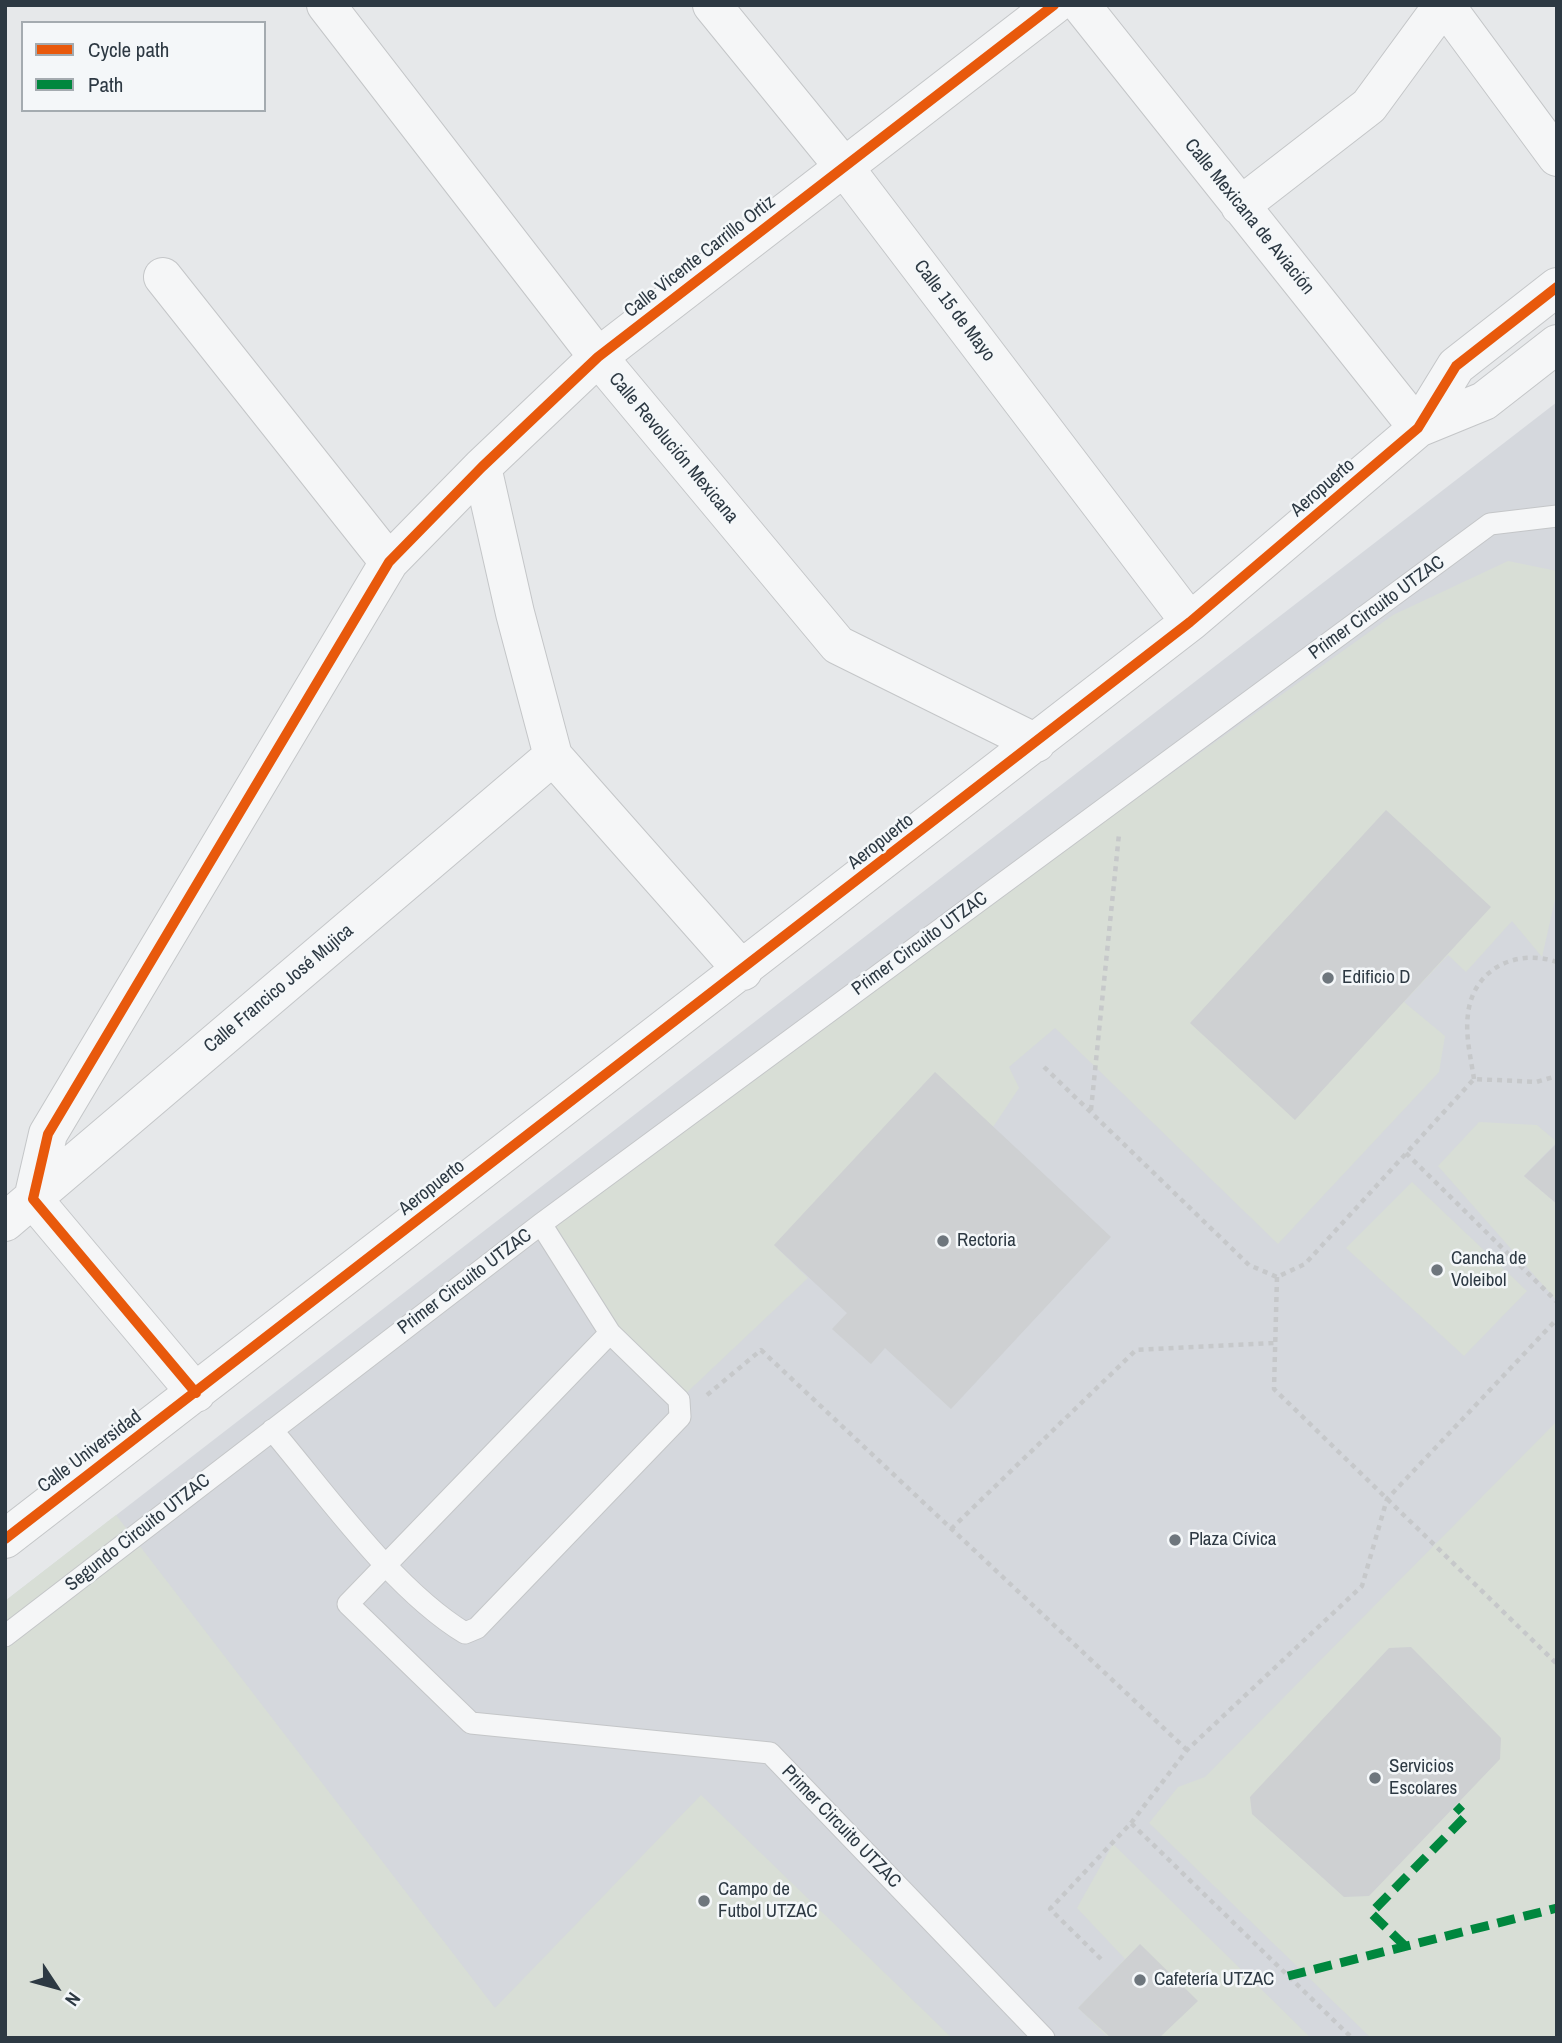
<!DOCTYPE html>
<html>
<head>
<meta charset="utf-8">
<style>
	body { margin:0 }
	#map { position:relative; width:1562px; height:2043px; overflow:hidden; background:#e6e8ea; font-family:"Archivo Narrow",sans-serif }
	canvas { display:block }
	.frame { position:absolute; inset:0; border:7px solid #2d3943; pointer-events:none }
	.legend { position:absolute; left:21px; top:21px; width:245px; height:91px; box-sizing:border-box; background:#f4f7f9; border:2px solid #a4abb0; margin:0; padding:9px 12px; list-style:none; font-size:21px; color:#2d3943 }
	.legend li { display:flex; align-items:center; gap:14px; height:35px }
	.legend b { width:35px; border:2px solid #a4abb0 }
	.north { position:absolute; left:21px; top:1952px; width:70px; height:70px; -webkit-text-stroke:5px #f4f7f9; paint-order:stroke; rotate:126deg; font-size:19px; font-weight:700; line-height:28px; text-align:center; color:#2d3943 }
	.north::after { content:''; display:block; margin:auto; width:24px; height:32px; background:#2d3943; clip-path:polygon(50% 0,100% 100%,50% 72%,0 100%) }
</style>
</head>
<body>
<div id="map">
<canvas width="1562" height="2043"></canvas>
<div class="frame"></div>
<ul class="legend">
<li><b style="height:9px;background:#e8590c"></b>Cycle path</li>
<li><b style="height:9px;background:#00873e"></b>Path</li>
</ul>
<div class="north">N</div>
</div>
<script>
const ctx = document.querySelector('canvas').getContext('2d');
ctx.lineJoin = 'round';
function fillPath(path, color) {
  ctx.fillStyle = color;
  ctx.fill(path, 'evenodd');
}
function strokePath(path, color, width, dash) {
  ctx.strokeStyle = color;
  ctx.lineWidth = width;
  ctx.lineCap = dash ? 'butt' : 'round';
  ctx.setLineDash(dash || []);
  ctx.stroke(path);
}
function write(font, color, halo, rows, align = 'center') {
  ctx.font = font + ' "Archivo Narrow",sans-serif';
  ctx.lineWidth = 5;
  ctx.setLineDash([]);
  ctx.textBaseline = 'middle';
  ctx.strokeStyle = halo;
  ctx.fillStyle = color;
  for (const [text, x, y, turn = 0] of rows) {
    ctx.save();
    ctx.translate(x, y);
    ctx.rotate((+turn || 0) * Math.PI / 180);
    ctx.textAlign = isNaN(turn) ? turn : align;
    if (halo) ctx.strokeText(text, 0, 0);
    ctx.fillText(text, 0, 0);
    ctx.restore();
  }
}
fillPath(new Path2D(`
	M1557,402V2038H5V1601Z`), '#d5d8dd');
fillPath(new Path2D(`
	M1508,561L1557,571V891L1542,957L1512,921L1466,972L1448,955L1404,1002L1445,1036L1439,1072L1278,1244L1055,1028L1009,1067L1019,1088L993,1127L774,1245L808,1278L679,1400L610,1333L541,1224L1393,615Z
	M1479,1122L1537,1125L1557,1142L1524,1176L1557,1204V1301L1438,1166Z
	M1412,1182L1527,1291L1464,1356L1346,1248Z
	M1557,1421V2038H1371L1149,1823L1178,1787L1205,1777Z
	M116,1515L495,2008L701,1795L952,2038H5V1601Z
	M1113,1844L1311,2038H1109L1078,2008L1125,1959L1077,1908Z`), '#d8ded6');
fillPath(new Path2D(`
	M1386,810L1491,907L1295,1120L1190,1023Z
	M935,1072L1111,1237L951,1409L885,1348L871,1364L832,1329L847,1313L774,1245Z
	M1557,1143V1204L1524,1176Z
	M1411,1647L1501,1738L1500,1759L1369,1896L1344,1897L1252,1814L1250,1797L1389,1648Z
	M1140,1944L1198,2001L1159,2038H1111L1078,2008Z`), '#ced0d2');
const service = new Path2D(`
	M610,1333L348,1604L471,1723L770,1753L1044,2038
	M272,1430C327,1495 394,1590 465,1633L477,1628L680,1417L679,1400L610,1333L541,1224
	M5,1636L541,1224L1490,524L1557,516`);
const minor = new Path2D(`
	M326,5L598,357L838,645L1036,743
	M712,5L844,167L1190,622
	M1081,5L1418,428
	M1445,5L1557,157
	M1240,206L1369,106L1443,5
	M163,277L389,562
	M1418,428L1484,401L1557,344
	M482,467L515,613L553,756L743,971
	M5,1222L553,756
	M196,1393L33,1199L48,1134L389,562L482,467L598,357L1054,5
	M5,1539L1190,622L1418,428L1456,366L1557,287`);
strokePath(service, '#c4c6c8', 23);
strokePath(minor, '#c4c6c8', 40);
strokePath(new Path2D(`
	M1044,1067L1249,1265L1277,1277L1305,1264L1474,1079L1536,1082L1557,1076
	M1474,1079C1471,1059 1465,1035 1468,1014C1473,969 1516,948 1557,962
	M1091,1110L1119,834
	M1406,1153L1557,1302
	M1277,1277L1274,1389L1557,1664
	M707,1395L761,1350L1187,1750
	M951,1529L1136,1350L1274,1343
	M1131,1823L1187,1750L1362,1586L1387,1499L1557,1319
	M1101,1959L1050,1909L1131,1823L1352,2038`), '#c6c8ca', 4.5, [5, 5]);
strokePath(service, '#f5f6f7', 21);
strokePath(minor, '#f5f6f7', 38);
strokePath(new Path2D(`
	M1405,1946L1371,1913L1466,1816L1456,1806
	M1288,1976L1557,1908`), '#00873e', 9, [18, 9]);
strokePath(new Path2D(`
	M196,1393L33,1199L48,1134L389,562L482,467L598,357L1054,5
	M5,1539L1190,622L1418,428L1456,366L1557,287`), '#e8590c', 10);
for (const [x, y, r, color] of [
	[1328,978,7,"#6e767d"],
	[943,1241,7,"#6e767d"],
	[1437,1270,7,"#6e767d"],
	[1175,1540,7,"#6e767d"],
	[1375,1778,7,"#6e767d"],
	[704,1901,7,"#6e767d"],
	[1140,1980,7,"#6e767d"]
]) {
  const dot = new Path2D();
  dot.arc(x, y, r, 0, 2 * Math.PI);
  ctx.fillStyle = color;
  ctx.fill(dot);
  strokePath(dot, '#f4f7f9', 2.5);
}
write('19px', '#2d3943', '#f4f7f9', [
	["Calle Mexicana de Aviación",1249,217,51],
	["Calle Vicente Carrillo Ortiz",700,257,-38],
	["Calle 15 de Mayo",954,311,53],
	["Calle Revolución Mexicana",673,448,50],
	["Aeropuerto",1323,488,-41],
	["Primer Circuito UTZAC",1377,608,-36],
	["Aeropuerto",881,842,-38],
	["Primer Circuito UTZAC",920,944,-36],
	["Calle Francico José Mujica",279,989,-40],
	["Aeropuerto",432,1188,-38],
	["Primer Circuito UTZAC",465,1282,-37],
	["Calle Universidad",90,1452,-37],
	["Segundo Circuito UTZAC",138,1533,-38],
	["Primer Circuito UTZAC",841,1827,46]
]);
write('19px', '#2d3943', '#f4f7f9', [
	["Edificio D",1342,978],
	["Rectoria",957,1241],
	["Cancha de",1451,1259],
	["Voleibol",1451,1281],
	["Plaza Cívica",1189,1540],
	["Servicios",1389,1767],
	["Escolares",1389,1789],
	["Campo de",718,1890],
	["Futbol UTZAC",718,1912],
	["Cafetería UTZAC",1154,1980]
], 'left');
</script>
</body>
</html>
